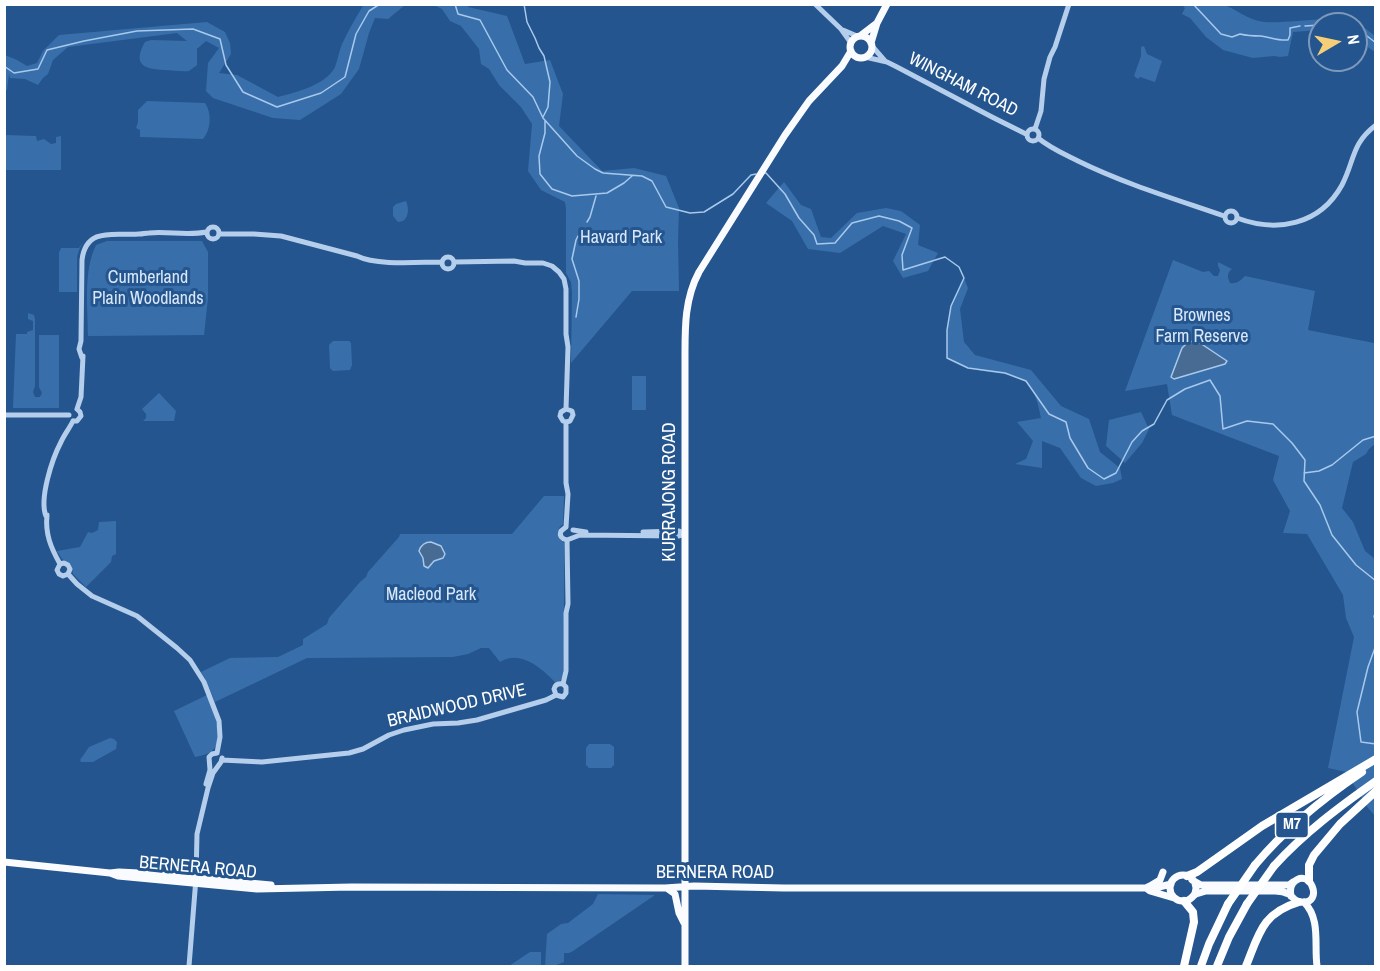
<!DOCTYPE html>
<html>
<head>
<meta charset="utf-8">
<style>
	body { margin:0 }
	#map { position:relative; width:1380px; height:971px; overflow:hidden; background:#24558e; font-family:"Archivo Narrow",sans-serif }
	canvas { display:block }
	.frame { position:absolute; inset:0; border:6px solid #fff; pointer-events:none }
	.north { position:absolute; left:1308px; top:12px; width:60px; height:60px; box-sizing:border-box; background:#24558e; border:2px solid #7c99bb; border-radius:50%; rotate:81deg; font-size:16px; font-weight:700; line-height:24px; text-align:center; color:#fff }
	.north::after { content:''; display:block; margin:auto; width:21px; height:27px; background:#f6ce78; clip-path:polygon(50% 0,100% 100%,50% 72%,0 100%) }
</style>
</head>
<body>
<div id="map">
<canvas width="1380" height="971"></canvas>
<div class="frame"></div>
<div class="north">N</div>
</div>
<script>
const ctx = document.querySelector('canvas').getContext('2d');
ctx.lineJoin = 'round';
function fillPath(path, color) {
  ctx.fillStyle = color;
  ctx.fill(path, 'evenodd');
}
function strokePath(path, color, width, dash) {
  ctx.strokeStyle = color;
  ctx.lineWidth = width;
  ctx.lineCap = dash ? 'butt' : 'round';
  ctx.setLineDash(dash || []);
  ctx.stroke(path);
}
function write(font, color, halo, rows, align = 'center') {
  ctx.font = font + ' "Archivo Narrow",sans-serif';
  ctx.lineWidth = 6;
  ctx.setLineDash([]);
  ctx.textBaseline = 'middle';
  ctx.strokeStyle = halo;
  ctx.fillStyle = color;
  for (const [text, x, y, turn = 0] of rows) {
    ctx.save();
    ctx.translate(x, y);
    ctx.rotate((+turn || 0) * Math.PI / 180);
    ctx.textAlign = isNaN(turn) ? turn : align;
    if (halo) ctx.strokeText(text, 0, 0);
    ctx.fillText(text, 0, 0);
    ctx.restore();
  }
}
fillPath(new Path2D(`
	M367,4L405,5L388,19L375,18L369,33L359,69L341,94L300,120L273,118L213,98L206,91L208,63L219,48L206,41L198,48H197V65C196,66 190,70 189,71C182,72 172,70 165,70C144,69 132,65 145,42L151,40L187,41L177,33L68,47L53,60L48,74L43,78L38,85L25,79L10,78L9,74L7,90H5V55L17,60L27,66L37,63L43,51L59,35L207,22L225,32L230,43L231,54L219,73L237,75L278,97C297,92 326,85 335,67C338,59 339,51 342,44C348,31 355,19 363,6Z
	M434,5H468V7L507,16L525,64L550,60L563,94L559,126L602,171L634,168L666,176L679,208L678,241L679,291H632L571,363L572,293L571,282L566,273V209L565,202L541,190L528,171L532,124L521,107L499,85L489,69L481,64L479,49L461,26L450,21L442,9Z
	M1182,5C1195,4 1208,3 1220,4C1235,7 1246,20 1264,22C1290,24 1330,14 1353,24H1320V30L1293,32L1288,56L1280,57L1274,56L1253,58L1223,50L1206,37L1190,18L1182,14L1185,8Z
	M1356,25L1366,29L1375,36V52L1356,39Z
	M1144,46L1147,54L1162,61L1155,82L1140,77L1138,79L1134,76L1141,56V47Z
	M147,101L205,103C212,113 211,130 203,139L140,137V130L136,128L138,122V110Z
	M5,135L36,136L37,141L44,139L51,144L56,143V137L61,136V170H5Z
	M784,182L801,205L811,209L821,237L831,238L857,213L886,208L901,211L920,225L918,245L938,253L928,271L903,278L893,261L906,234L883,226L840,253L808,249L792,221L766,203Z
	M406,201C409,208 409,217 403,221L398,222L393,216V207L396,204Z
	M107,241H202L208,252V298L204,335L88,336C88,307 83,272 96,245Z
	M83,242L79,250L77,257V292H59V253L61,248H79Z
	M1173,260L1203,272L1209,271L1214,276H1218L1220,270L1218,266V262L1232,269C1227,273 1227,277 1230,283C1237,284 1240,281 1245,276L1315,291L1308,330L1374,343L1375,336V444L1369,449L1366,454L1353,462L1342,508L1353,522L1365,551L1375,559V816L1368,808L1346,772L1328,768L1354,637L1346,618L1343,595L1307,534L1283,533L1290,511L1273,480L1279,456L1172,415L1167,384L1125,391Z
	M964,278L968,288L960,309L964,342L975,355L1031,370L1061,406L1089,419L1100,452L1120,468L1122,479L1113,483L1096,486L1081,478L1060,448L1042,441V468L1015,464L1026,459L1033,441L1017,422L1041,418C1032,364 1009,379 969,368C961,366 954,362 947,358V330L951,306Z
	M28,313L34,315L35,319V386L33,392L35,397H40L42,393L39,387V335H59V408H13L16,334H27V332L33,330V321L28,319Z
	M333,341H349L351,343L352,365L350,370L333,371L330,368L329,345Z
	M632,376H646V410H632Z
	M159,393L176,411L174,421H143L146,418V414L142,409Z
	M1141,412L1149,429L1142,443L1125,463L1106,446L1109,420Z
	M544,496H564L563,524L559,528L558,533L559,538L564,543C565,588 563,632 563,677L560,681L556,683C542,669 521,649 500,662L489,648H481L468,654L453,657L307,658L215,702L205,678L201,672L230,658L278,657L303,645V639L327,624L329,618L360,582L366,577L368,572L399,537L400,534H512Z
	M116,521V554L112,556L111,562L86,587L73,574L71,564L62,559L57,551L80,547L88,532L92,533L98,530L99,522Z
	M207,695C212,709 228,743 209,753C205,755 199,756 195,757L174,711Z
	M110,738L114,739L117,742L116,749L93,762H81L80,760L89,747Z
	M589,744H610L614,747V765L611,768H589L586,765V748Z
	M598,894L655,895L573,951L569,953H564V962L554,966H545L547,934L561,924L568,923L593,904Z
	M530,952H541V966H509Z`), '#386fab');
const water = new Path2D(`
	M1189,341L1200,343L1227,361L1225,364L1174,379L1171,377L1182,348Z
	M431,542L441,546L445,554L443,558L434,561L428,568L424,566L423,558L419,551C421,545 425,542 431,542Z`);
fillPath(water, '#486b93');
strokePath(water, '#a8c9ec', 1.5);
strokePath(new Path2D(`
	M455,4L458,14L480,20L507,70L533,97L543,118L577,156L595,169L603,173L642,176L652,181L666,207L690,213L704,212L733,194L751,175L756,174
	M524,4L527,22L535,38L539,48L544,56L550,82L548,107L543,117
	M1193,4L1221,34L1232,37L1240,34C1248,36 1253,36 1261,36C1270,37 1278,41 1288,40L1290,35V28L1300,26
	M1305,26L1320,25
	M1356,32L1367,36L1376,43
	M4,66L14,73L38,69L47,50L84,41L137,31L193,29L220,39L226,65L243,92L277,107L321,93L345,77L356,34L369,11L380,4
	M545,121V133L539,156L540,174L552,189L572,196L607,193L624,183L632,176
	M764,173H766L785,194L799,218L814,235L817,244L835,243L852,223L879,216L899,221L912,228L902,255L903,270L945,257L959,267L964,278L951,306L947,330V358L968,368L1005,373L1026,381L1049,414L1066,422L1070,438L1088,468L1104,479L1116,473L1132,442L1142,431L1154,424L1167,400L1185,389L1210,380L1220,396L1223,429L1247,421L1273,424L1292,443L1305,460L1304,481L1320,505L1332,535L1356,565L1376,581
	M587,222L590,217L596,196
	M576,317L579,299V281L572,259L576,240L578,236
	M1304,473L1319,471L1332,465L1363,440L1376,436
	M1376,614L1374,616L1376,623
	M1376,645L1368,667L1357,712L1361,742L1376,744`), '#a8c9ec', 1.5);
strokePath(new Path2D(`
	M815,4L841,29L851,43
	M843,30L857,36
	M872,46L885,61
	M865,57L887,62L897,67L992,117L1026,134
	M1027 135a6 6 0 1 1 12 0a6 6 0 1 1-12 0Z
	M1035,129L1041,111L1044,79L1050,57L1055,47L1069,4
	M1038,138C1050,148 1064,154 1078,161C1125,184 1175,199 1224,216
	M1225 217a6 6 0 1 1 12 0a6 6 0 1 1-12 0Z
	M1237,218C1277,233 1320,225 1342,185C1355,160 1351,144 1376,125
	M207 233a6 6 0 1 1 12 0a6 6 0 1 1-12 0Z
	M219,234H254L281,236L357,256C377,266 419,262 442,262
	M442 263a6 6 0 1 1 12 0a6 6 0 1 1-12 0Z
	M455,262L514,261L525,263H543L552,266L559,272L564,279L566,289V334L568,347L566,409
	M82,358L79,349L81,341L82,260C86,226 116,236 139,234C144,234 144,233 149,233C168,231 187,236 206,232
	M77,409L81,397L83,356
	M4,415H69
	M73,421H77L81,416L80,412L77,409
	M566,422L563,421L560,416L561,412L566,409
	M566,422L570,421L573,415L572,411L566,409
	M47,515C45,534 51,548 60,564
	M46,516C39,499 52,459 61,442C64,435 69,429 73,421
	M566,527L568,494L566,483V422
	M566,527L561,531C559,536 562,539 567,540
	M573,530L586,532
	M643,532L679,531L684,534
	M567,540L580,535L679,536L685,534
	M60,564L57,570L59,574L63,576L68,574
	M60,564L64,563L68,565L70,569L68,574
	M68,574L77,584L92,596L137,616L177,648L190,660L204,682L219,721L220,737L217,753
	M563,684L566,671V613L568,604L567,540
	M556,695L563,697L566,693V687L563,684
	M556,695L554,689C555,685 558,683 563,684
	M222,760L262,762L349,753L363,749L389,735L404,730L433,724L458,723L477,720L546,700L556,695
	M206,784L210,770L209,757L212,754L217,753
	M192,882L193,861
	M189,966L196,878L197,834L208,788L213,773L221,762L222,758`), '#b4ceeb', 5);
strokePath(new Path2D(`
	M860,36L877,23
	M850 47a11 11 0 1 1 22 0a11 11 0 1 1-22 0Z
	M871,43L877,23L887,4
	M4,862L110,873L119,872L139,873L271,885
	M110,873L118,876L257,889L352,887L665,888L694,886L784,888H1146L1150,886L1159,887L1171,884
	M1170 888a13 13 0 1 1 26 0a13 13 0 1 1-26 0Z
	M1192,880L1201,885H1289L1293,882
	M1150,886L1160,880L1163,872
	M1146,888L1150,891L1174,898
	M668,889L675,894L679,913L684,923
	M1192,897L1196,894L1206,891H1275C1280,891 1285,892 1289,894C1293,897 1295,902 1301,902C1325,905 1310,865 1293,883C1290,887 1290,891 1291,896
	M1304,902C1321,919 1314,945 1317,966
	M685,966V360C685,330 684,300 699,272L785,135L809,101L842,66L851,51`), '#f9fbff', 7);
strokePath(new Path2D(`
	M1255,865C1286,828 1322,799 1362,772
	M1274,866C1304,833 1339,807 1376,781
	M1187,876L1197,872L1262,826L1376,759
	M1309,881V865L1314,855L1340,824L1376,791
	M1184,901L1193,912L1194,922L1184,966
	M1201,966L1209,944L1228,904
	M1217,966L1229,937L1247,904
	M1246,966C1259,934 1262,913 1299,902`), '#fff', 8);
strokePath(new Path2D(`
	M1228,904L1255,865
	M1247,904L1274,866`), '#fff', 8);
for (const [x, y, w] of [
	[1292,825,33]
]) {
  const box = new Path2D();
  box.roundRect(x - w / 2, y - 13, w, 26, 4.5);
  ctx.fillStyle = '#24558e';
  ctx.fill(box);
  strokePath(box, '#fff', 1.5);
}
write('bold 16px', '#fff', null, [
	["M7",1292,825]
]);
write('18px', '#fff', '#24558e', [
	["WINGHAM ROAD",963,85,27],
	["KURRAJONG ROAD",670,492,-90],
	["BRAIDWOOD DRIVE",457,706,-13],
	["BERNERA ROAD",198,868,5],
	["BERNERA ROAD",715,873]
]);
write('18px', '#d9e8f9', '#24558e', [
	["Havard Park",621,238],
	["Cumberland",148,278],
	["Plain Woodlands",148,299],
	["Brownes",1202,316],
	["Farm Reserve",1202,337],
	["Macleod Park",431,595]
]);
</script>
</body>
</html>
